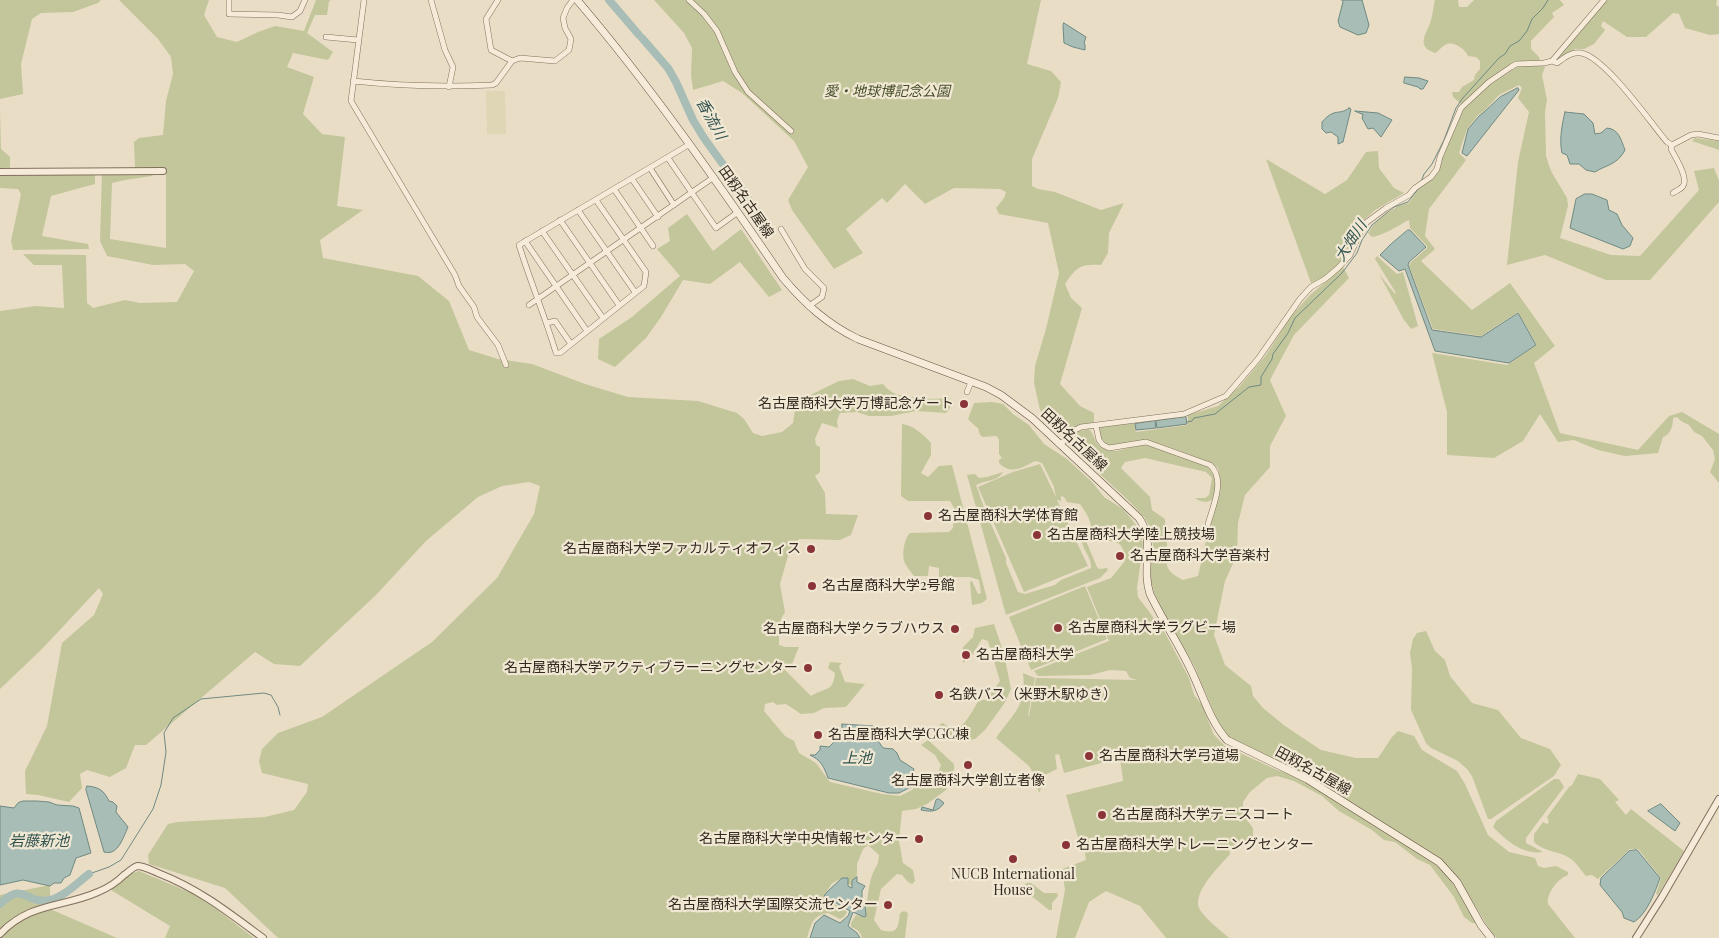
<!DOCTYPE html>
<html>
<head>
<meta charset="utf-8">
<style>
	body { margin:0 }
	canvas { display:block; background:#e9ddc6 }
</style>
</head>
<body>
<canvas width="1719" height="938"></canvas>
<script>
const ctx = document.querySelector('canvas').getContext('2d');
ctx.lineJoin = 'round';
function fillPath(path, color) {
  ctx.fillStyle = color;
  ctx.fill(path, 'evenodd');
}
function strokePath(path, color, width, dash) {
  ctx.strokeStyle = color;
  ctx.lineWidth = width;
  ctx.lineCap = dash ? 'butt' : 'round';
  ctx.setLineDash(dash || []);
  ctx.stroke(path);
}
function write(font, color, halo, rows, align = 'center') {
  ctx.font = font + ' "Playfair Display","Noto Sans JP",serif';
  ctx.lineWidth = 4.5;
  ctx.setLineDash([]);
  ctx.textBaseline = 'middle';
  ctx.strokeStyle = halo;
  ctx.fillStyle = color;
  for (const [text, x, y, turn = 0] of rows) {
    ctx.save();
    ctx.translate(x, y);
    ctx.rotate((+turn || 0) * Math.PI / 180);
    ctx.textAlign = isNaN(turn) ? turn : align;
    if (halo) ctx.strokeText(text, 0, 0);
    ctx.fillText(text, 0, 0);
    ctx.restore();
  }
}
fillPath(new Path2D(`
	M486,91H505L506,134H487Z`), '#ded6b4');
fillPath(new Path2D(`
	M0,0H101L98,3L73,12L41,13L32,19L21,64L23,94L0,99Z
	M119,0H209L204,15L217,37L237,42L258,32L275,26L304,31L316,0H331L329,1L327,15H315L307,33L333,52L328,60L293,53L287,67L314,77L303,114L322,134L345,137L337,206L363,210L320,240L323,258L418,276L449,301L469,350L498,359L532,364L585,384L628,397L698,401L737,413L744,419L753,433L762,436L782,432L793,423L795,410L804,398L839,381L853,379L870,386L883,384C887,389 893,394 900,395C913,398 935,400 948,398L952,401L950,408L946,413L916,411L891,416H869L857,412L840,413L837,421L838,428L822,423L815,439L816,445L820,447V472L815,476L825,493L826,514L858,515L851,535L840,540L799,539L788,556L780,584L785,612L781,619L779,630V645L785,647H799L792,664L785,670L811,696C825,687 833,693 835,673L828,668L830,662L842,663L839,666L845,682L865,684L846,707L824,708L814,713L801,714L786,704L777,705L773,702L765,704L764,711L785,736L794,741L799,753L816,763L830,782L882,794L900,796L912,790L917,785V780C928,782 938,776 941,765L935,755L921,745L928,740L954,764V769L946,790L927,804L916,809L902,811L899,841L903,863L913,870L915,881L912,884L908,882L902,875L897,874L881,889L874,920L881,930C898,935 898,928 900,913L904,911L908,913L905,938H862C861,932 857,929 851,927V923L856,915L866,916C866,908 869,880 873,873C877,864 878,867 879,855L868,845L863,849L857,864V874L853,886L848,884L845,880C834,878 830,885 825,895L828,900L847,912L844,917L840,919L828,913C812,916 812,923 807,938H278L225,888L149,864L148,855L168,824L177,822L265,817L294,810L307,792L308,784L262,773L259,761L262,749L278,733L322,717L432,642L497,578L534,514L540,486L529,482L502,486L478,497L426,541L376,595L300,666L274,664L255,652L146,745H135L126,768L110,777L87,770L80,774L82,788L69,802L38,795L26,794L25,771L47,726L62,643L94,615L103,594L99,588L42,649L0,689V311L36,306L64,308L62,265H34L23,254L86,255L87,303L93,308L125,300L140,303L177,302L194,271L185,264L153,265L107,256L100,241L102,172H155L152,176L125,180L112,183L110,239L166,248V169L135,168L134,142L139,138L163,135L166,101L173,74L171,57L158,39Z
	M654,0H1041L1027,64L1051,71L1061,82L1058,98L1032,159V186L1038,189L1055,192L1101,210L1124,203L1109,233L1108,253L1101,265C1079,264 1077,267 1065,284L1071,298L1082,308L1060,384L1080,406L1094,413V424L1074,427L1068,432L1058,431L1040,410L1034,383L1035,366L1046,329L1059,273L1048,223L999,214L996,208L1004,198L1006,192L1000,189L954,188L925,204L905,184L887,203L882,198L846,229L863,253L834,269L792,210L788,200L808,167L794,141L742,93L723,81L693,90L691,75L692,48L684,33Z
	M1435,0H1458L1459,7H1467L1474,0H1560L1564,5L1552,13L1554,17L1531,41V49L1539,57L1540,61L1515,62L1461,104L1453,97L1452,92H1459L1462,87L1474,80L1475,75L1480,69V61L1476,57L1468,56C1465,49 1453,40 1445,45C1441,47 1439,51 1435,53C1414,46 1428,32 1431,20C1433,13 1433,7 1435,0Z
	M1606,0H1717L1716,5L1719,7V34L1710,35L1685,28L1679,14L1673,13L1646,37H1627L1603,21L1601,26L1605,30L1594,44L1584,49H1575L1562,57L1558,56Z
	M1543,65L1545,67L1542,75L1547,100L1545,112L1546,156L1551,171L1567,198L1568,206L1560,238L1611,255L1640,256L1699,190L1694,171L1714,168L1719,181V202L1650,280H1606L1545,255L1507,265L1518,162L1529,112L1518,98L1522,88L1519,85L1499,95L1483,112L1478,115L1467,129L1459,153L1466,160L1429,209L1425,236L1435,249L1421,261L1472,310L1510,283L1555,346L1534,363L1560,433L1638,450L1669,416L1682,412L1719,434V483L1710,472L1715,459L1713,450L1702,436L1694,432L1689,425L1681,421L1677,417L1673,418C1673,426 1671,434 1663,437L1658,453L1625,456L1598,450L1574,440L1558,442L1540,414L1523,441L1494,458L1447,455V412L1432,353L1507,365L1537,345L1518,312L1481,336L1433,329L1409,266L1410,263L1427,248V246L1410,228L1409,220C1397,226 1385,235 1372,237L1368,233L1374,224L1386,214L1398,206L1409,203L1422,184L1428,181L1441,158L1459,117L1463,110L1475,98L1490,85L1518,66Z
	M0,109L1,149L10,157V174L95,173V184L51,196L42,236L88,244L89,249L13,250L11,241L21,194L18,189L0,188Z
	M1695,138L1719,141V150L1692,141Z
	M1378,151L1379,168L1394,188L1404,193L1375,210L1358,226L1359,230C1349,250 1335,276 1311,283L1266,159L1325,194L1347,180L1366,152Z
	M687,214L713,251L741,229L782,290L769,297L740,262L710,284L683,280L661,317L646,338L615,367L598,359L599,339L632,317L680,276L657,249L670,241L668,228Z
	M1377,256L1397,274L1403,272L1418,326L1411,329L1404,320L1379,274L1395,294L1396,293L1375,259Z
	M1343,267L1349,278L1294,335L1270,380L1286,416L1270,446V467L1245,495L1238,523L1237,555L1225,581L1214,635L1225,665L1251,686L1253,696L1263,708L1285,726L1321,750L1356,758H1378L1392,737L1398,731L1414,736L1422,750L1457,771L1465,784L1488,835L1509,852L1535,858L1538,866L1544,868L1556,866L1568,872V875C1558,878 1546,894 1548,904L1575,938H1497L1491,932L1460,881L1398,834L1296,769L1256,752L1234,741L1228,737L1220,727L1194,665L1164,614L1155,595L1151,581L1150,571L1153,545L1150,527L1144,517L1131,503L1070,446V437L1076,432L1089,429C1095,435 1094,443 1102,448C1115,456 1131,445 1144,445C1164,446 1189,459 1208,465C1221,477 1217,484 1212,500C1206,503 1200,502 1195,498H1205L1209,495L1212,478L1206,472L1145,458L1125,462L1121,468L1150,497L1152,510L1165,519C1165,528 1166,536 1167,544C1168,564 1161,569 1183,580L1198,576L1220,480L1218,468C1210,461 1156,441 1146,441C1132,441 1120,446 1107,445L1099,435L1100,427L1134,423L1136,432L1188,425V415L1218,406L1239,387L1266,355L1291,316L1310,295Z
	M992,402L1003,404L1013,414L1029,425L1044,444L1067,459L1092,482L1104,497L1123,509L1133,521L1140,531L1143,545L1137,588L1138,597L1165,633L1189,678L1194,695L1202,705L1214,735L1225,746L1277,770L1294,775L1316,788L1430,860C1454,879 1461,896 1476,923H1472L1464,917L1454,897L1430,865L1417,859L1395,842L1384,840L1372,830L1339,811L1322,796L1294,781L1277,776L1267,778L1250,792L1243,802V815L1253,828V836L1242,844L1229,847L1230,854C1220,866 1190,894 1200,910C1206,919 1220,930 1229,938H1166L1140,906L1106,891L1089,902L1075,938H1056L1065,890L1062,869L1086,860L1085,853L1138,837L1082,852L1066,795L1123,781L1120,758L1064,773L1059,754L1055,755L1057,769L1043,776C1040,782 1043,787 1039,793L1033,773L1029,766L996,738C1013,713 1027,707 1023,673L1035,678L1028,715L1032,717L1029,715L1036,678L1137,680L1130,678L1126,671L1110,670L1090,675L1038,676L1034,671L1109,641L1087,587L1111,578L1125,561C1124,530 1103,549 1093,533C1091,530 1091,525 1090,522C1088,515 1084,510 1080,504L1067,502L1064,497L1061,496V501L1057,500L1088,566L1024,592L978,487L1013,472L1040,464L1056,497L1054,487L1042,463L1035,461C1022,468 1011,475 999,463V460L1002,458L999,454V439L996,436L983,437L980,435L978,428L975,426L968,419L974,403Z
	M902,424C913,425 924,435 931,443V455L921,473L928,477L939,466L952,465L987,599L982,603L972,605L970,582L972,581L978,594L981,593L979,580L970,577H939V568L929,566L928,576H914C911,572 906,566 904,561C902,553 904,539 910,533L949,532L953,528L954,508L950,501H908L901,496Z
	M1003,472C997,482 985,480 976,485L986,513L1006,558V563L1018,592L1025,594L1055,585L1061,580L1091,568C1092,556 1080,548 1082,537L1086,541L1097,567L1099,569L1107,568L1108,570L1100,578L1006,615L967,475L975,474L979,478L987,477Z
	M1085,586L1107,639L1031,670L1009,617Z
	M994,624L1004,654L1011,689L1004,704L985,730L975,739L959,742L939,725L943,723L954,731C966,725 972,711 979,700H986L1000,681L988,641L982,639L972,655L963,663V647L973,637L975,628Z
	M1426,631L1435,651L1445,660L1450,676L1472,703L1498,710L1521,738L1550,749L1561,765L1554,776L1491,819H1488L1472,776L1467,769L1458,761L1431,748L1426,743L1411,710L1412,668L1410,653L1413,639L1417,633Z
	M1578,774L1600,779L1619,800L1615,802L1626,815L1631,809L1684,851L1658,895L1656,894L1661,878L1638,849H1630L1598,879L1592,875L1586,876C1579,868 1576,861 1566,856C1556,851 1543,851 1534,842V834L1543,822L1547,824L1549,822L1547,817L1569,787L1572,785Z
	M1554,779H1559L1564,787L1526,838V843L1543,852C1522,855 1506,840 1493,827L1496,821Z
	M139,871L201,897L254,938H165L170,926L111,890L130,874Z
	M1027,883H1031L1044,893H1057L1058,896L1052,903V910H1049L1024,890L1023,886Z
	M50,885V909L117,938H0V895Z`), '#c3c69b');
const water = new Path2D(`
	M1342,0H1362L1369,25L1366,33L1358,35L1340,27L1338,21L1343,2Z
	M1064,23L1086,37L1084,43L1085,45V50L1073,47L1064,43L1063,26Z
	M1405,77L1419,78L1428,81L1423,89H1420L1418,87L1404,83Z
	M1518,88L1519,90L1467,156L1462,153L1468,129L1479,116L1483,113L1500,97Z
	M1349,108L1351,109L1343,142L1338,144V137L1331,132L1326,133L1322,129V122C1335,107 1339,116 1349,108Z
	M1355,111L1378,113L1392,120L1381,137L1373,128L1368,129L1362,118L1363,115Z
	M1565,112L1584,114L1593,123L1595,134L1601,133L1607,128C1619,129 1621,140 1625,150C1617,165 1608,164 1595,172L1586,170L1579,164H1570L1567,155L1562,153C1559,141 1562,124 1565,112Z
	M1585,194H1592L1607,200L1609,210L1617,214L1622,225L1633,238L1630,246L1623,249L1570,228L1576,199Z
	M1408,230H1410L1426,247L1409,262L1408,265L1432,330L1481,337L1518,313L1536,345L1509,363L1435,351L1405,269L1399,271L1380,255L1391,244Z
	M1186,417L1187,424L1157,428L1156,421Z
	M1155,421L1156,428L1136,430L1135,424Z
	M842,724L873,726L875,728L877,739L883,748L893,749L897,753L900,760L914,769L912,777L914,779L913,786L899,793H889L828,778C824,767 821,760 810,755H815L820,750V746L829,747L834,742V733H837L842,729Z
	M87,786C100,787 104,791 109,801L113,802L117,806L116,812L128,827C123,838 118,856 104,852L86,790Z
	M939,799L944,803C938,812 931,812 921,810L922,807L933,810L936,800Z
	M23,801H37L49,802L57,805L73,806L79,808L91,853L76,858L70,875L64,878L61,883H54L50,886L23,880L0,885V806L14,808L18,803Z
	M1661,804L1680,823L1675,831L1648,811Z
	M1637,850L1660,878C1655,892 1647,914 1634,922L1624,918L1622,912L1600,885L1601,878L1629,851Z
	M857,877V882L865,886L862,891V899L865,903L866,916L864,917L853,912L848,926L857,933L860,938H810L815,923L824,915L840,923L848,916L850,911L824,896L828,891L842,878H848V886L852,888V881Z`);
fillPath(water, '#a7bdb6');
strokePath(water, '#6f8a82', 1);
strokePath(new Path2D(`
	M1421,182L1424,174L1432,164L1444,140L1456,108L1462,99L1499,58L1505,54L1510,46L1519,41L1527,31L1532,19L1543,8L1548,0
	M1187,422L1192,421L1194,418L1215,414L1249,387L1261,385V377L1272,359L1273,354L1288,333L1295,318L1342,273L1357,253L1362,240L1372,225L1394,207L1408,202L1419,188
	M89,874L109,867L121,860L153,809L161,785L166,752L164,733L173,718L201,699L264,693L271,695L278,707L280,715`), '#6f8a82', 1);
strokePath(new Path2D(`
	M609,0L639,35
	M642,38L668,68L676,82L693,120L704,138L758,213
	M0,904C24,880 25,905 50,900C64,897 78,882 89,874`), '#a7bdb6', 8);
const minor = new Path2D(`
	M229,0V14L278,15L292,17L300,11L305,0
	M364,0L351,101L455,275L459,286L474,307L477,317L498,345L506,365
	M431,0L445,50L453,67L449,87
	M498,0L486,19L491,50L512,61L520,58L555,61L569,50L571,39L565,28L563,18L567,8L573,0
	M689,0L704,14L717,31L735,72L748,92L791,131
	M326,37L358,40
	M1552,61L1604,0
	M353,81C400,86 445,87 492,85L496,83L512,61
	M1672,145L1691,135L1698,134L1719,138
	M668,158L716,228L738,212
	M650,168L674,205
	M632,179L658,217
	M614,189L653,246
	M596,200L646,272L644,286L560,353H556C545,316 530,281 519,245L690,144
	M578,210L635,292
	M560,220L619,305
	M781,229L805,269L824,288L822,297L809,306
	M542,231L603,318
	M525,241L587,331
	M529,305L714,177
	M547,323L555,321L571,344
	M967,392L971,382
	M1096,426L1099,440L1103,445L1109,448L1146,442L1210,465C1226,479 1213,506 1208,524
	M1061,444L1073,431L1081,427L1184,414L1226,396L1258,359L1300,299L1311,287L1325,279L1338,268L1350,255L1362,228L1367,222L1386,208L1409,195L1415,188L1431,177L1437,169L1440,157L1461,108L1489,82L1511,67L1516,64L1544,63L1552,61L1557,63C1564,58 1572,51 1581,53C1605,57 1650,122 1667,142L1672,145L1671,149C1675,157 1689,178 1683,186C1681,189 1676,191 1673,193`);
const tertiary = new Path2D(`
	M0,172L163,171
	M0,934C30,902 62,908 98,892C108,888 117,882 124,875C129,872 131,868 137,866C144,866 151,870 158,873C199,889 228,912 263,938
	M1636,938L1662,897L1719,799`);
const secondary = new Path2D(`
	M577,0C652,88 718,183 783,278C805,304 827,324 858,339L986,387L1001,395L1032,418L1139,518C1156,543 1141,567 1150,594C1162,619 1178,643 1190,668C1202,692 1209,720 1227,740L1307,779L1439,862L1457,882L1481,925L1491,938`);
strokePath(minor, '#82705e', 6);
strokePath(tertiary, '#82705e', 8);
strokePath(secondary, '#645141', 8);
strokePath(minor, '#f5ebd8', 5);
strokePath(tertiary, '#f5ebd8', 6);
strokePath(secondary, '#f5ebd8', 7);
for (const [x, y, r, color] of [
	[964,404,5,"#8b3438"],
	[928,516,5,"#8b3438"],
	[1037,535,5,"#8b3438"],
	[811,549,5,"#8b3438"],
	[1120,556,5,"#8b3438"],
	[812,586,5,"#8b3438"],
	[1058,628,5,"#8b3438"],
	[955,629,5,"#8b3438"],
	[966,655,5,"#8b3438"],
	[808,668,5,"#8b3438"],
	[939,695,5,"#8b3438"],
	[818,735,5,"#8b3438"],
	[1089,756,5,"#8b3438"],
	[968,765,5,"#8b3438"],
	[1102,815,5,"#8b3438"],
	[919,839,5,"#8b3438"],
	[1066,845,5,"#8b3438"],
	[1013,859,5,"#8b3438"],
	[888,905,5,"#8b3438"]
]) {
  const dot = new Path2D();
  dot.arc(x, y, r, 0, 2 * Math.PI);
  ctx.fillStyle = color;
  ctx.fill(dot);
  strokePath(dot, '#f1e8d4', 2);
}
write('italic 14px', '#464e29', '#f1e8d4', [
	["愛・地球博記念公園",887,92]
]);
write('14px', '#342920', '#f1e8d4', [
	["田籾名古屋線",746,202,55],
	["田籾名古屋線",1074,440,43],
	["田籾名古屋線",1313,771,29]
]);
write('14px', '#342920', '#f1e8d4', [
	["名古屋商科大学万博記念ゲート",954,404,"right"],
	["名古屋商科大学体育館",938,516],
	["名古屋商科大学陸上競技場",1047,535],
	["名古屋商科大学ファカルティオフィス",801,549,"right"],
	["名古屋商科大学音楽村",1130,556],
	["名古屋商科大学2号館",822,586],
	["名古屋商科大学ラグビー場",1068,628],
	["名古屋商科大学クラブハウス",945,629,"right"],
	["名古屋商科大学",976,655],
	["名古屋商科大学アクティブラーニングセンター",798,668,"right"],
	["名鉄バス（米野木駅ゆき）",949,695],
	["名古屋商科大学CGC棟",828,735],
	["名古屋商科大学弓道場",1099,756],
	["名古屋商科大学創立者像",968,781,"center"],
	["名古屋商科大学テニスコート",1112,815],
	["名古屋商科大学中央情報センター",909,839,"right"],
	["名古屋商科大学トレーニングセンター",1076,845],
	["NUCB International",1013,875,"center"],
	["House",1013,891,"center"],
	["名古屋商科大学国際交流センター",878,905,"right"]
], 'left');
write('italic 15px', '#31524f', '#f1e8d4', [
	["香流川",711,119,61],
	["大畑川",1351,241,-57],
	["上池",857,758],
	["岩藤新池",39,841]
]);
</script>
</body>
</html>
